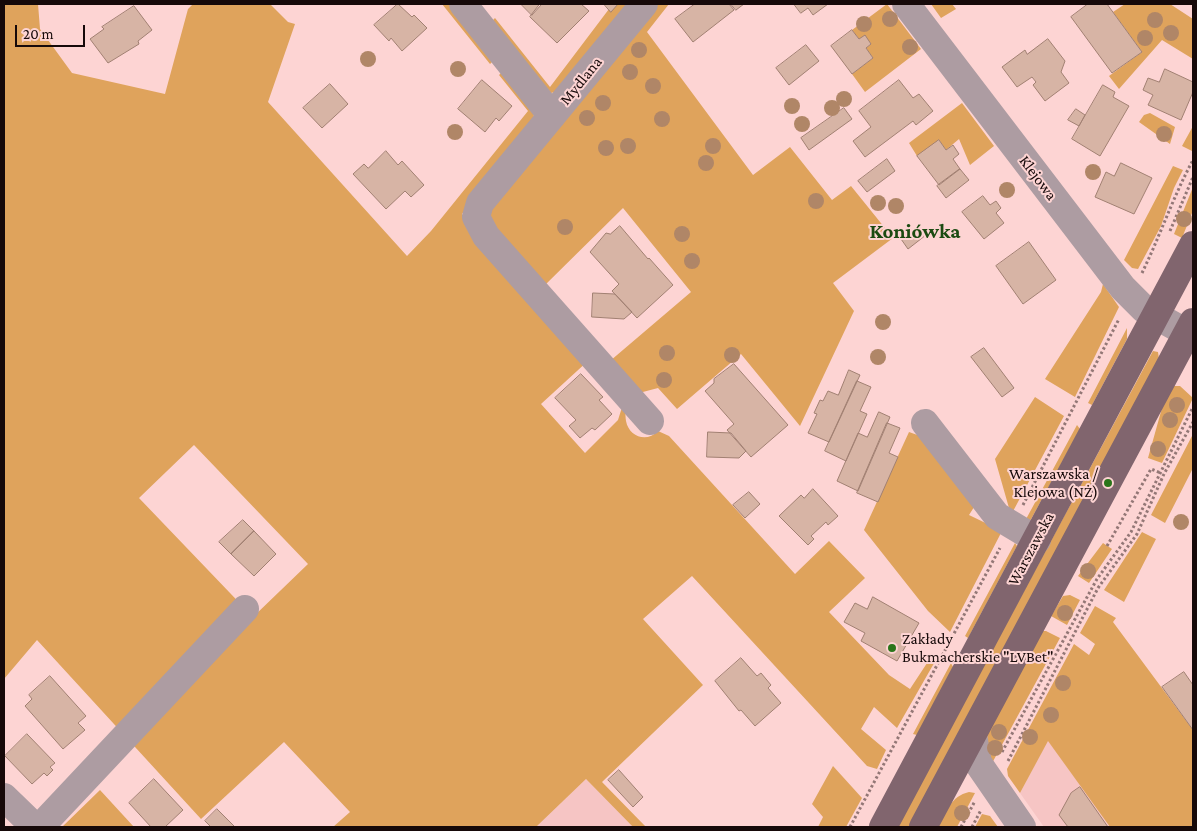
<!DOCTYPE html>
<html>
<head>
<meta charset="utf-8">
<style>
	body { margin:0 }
	#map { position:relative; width:1197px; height:831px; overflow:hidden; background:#fdd4d3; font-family:"Crimson Pro",serif }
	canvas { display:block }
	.frame { position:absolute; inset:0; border:5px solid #160909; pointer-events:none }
	.scale { position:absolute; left:15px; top:25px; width:70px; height:22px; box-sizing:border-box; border:2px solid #160909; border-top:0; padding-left:6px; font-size:15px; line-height:18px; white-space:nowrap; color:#160909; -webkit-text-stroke:4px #fdd4d3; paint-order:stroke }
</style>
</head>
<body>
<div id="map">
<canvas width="1197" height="831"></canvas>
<div class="frame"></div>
<div class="scale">20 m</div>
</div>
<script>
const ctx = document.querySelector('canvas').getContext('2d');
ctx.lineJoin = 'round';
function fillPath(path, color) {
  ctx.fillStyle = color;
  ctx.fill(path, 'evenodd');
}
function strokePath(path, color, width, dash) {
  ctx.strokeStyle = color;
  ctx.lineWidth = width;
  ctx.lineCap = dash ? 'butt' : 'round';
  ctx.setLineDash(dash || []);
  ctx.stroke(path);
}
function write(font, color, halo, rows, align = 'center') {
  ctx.font = font + ' "Crimson Pro",serif';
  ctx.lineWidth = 4;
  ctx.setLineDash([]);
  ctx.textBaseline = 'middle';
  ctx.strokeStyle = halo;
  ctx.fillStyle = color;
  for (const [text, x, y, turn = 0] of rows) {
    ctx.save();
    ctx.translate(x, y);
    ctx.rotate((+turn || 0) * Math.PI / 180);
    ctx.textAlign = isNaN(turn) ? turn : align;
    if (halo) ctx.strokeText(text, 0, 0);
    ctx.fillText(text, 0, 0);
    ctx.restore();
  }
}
fillPath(new Path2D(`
	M1048,740L1110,827H1044L1020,793Z
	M586,779L633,827H536Z`), '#f6c5c4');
fillPath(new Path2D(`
	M4,4H38L40,29L72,73L165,94L188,9L193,4H270L288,22L295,24L268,102L407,256L431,231L528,111L499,75L505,69C517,85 539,103 533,124L462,214L487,247L589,360L541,404L585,453L618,420L624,401C626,408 625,414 626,421C629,437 647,443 658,431L669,436L795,574L829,541L865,578L829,612L889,675L910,689L929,660L937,658L897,728L874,707L861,729L886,750L877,769L867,766L692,576L643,619L703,685L602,782L646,827H633L586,779L536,827H333L350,812L284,742L201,819L37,640L4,679ZM194,445L308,564L253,617L139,498Z
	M442,4H451L496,58L490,64Z
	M618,4H632L559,91L551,93L490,23L495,18L550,87L609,9L611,11Z
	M655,4H669L647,32L753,175L790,147L832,200L851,186L893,238L833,283L854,311L800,426L741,354L677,409L658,388L639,393L610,361L691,292L623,208L543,287L493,232L489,208Z
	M887,4L921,49L865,92L852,74L873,58L866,48L871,44L865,36L859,39L852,30Z
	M931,4H952L956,9L941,18Z
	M1125,4H1170L1193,19V59L1162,40L1119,89L1109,76L1142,52L1113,12Z
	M962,103L994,146L970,165L959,139L946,150L939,140L917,156L909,143Z
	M1150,113L1175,127L1170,144L1139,122L1144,115Z
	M1193,126V148L1192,151L1182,146Z
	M1173,166L1183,170L1174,188L1161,226L1138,269L1132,268L1124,260Z
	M1193,187L1192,213L1182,238L1174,234Z
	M1103,284L1119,307L1075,397L1045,379L1101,292Z
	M1127,328V339L1092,405L1088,403Z
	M1153,351L1158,352L1159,359L909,827H897Z
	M1173,386H1180L1193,398L1162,463L1148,458L1162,408Z
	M1035,397L1064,416L1011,515L995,459Z
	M1077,425L1080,429L1029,523L1025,521Z
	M909,432L923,437L976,504L969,515L1002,531L950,632L928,611L864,530Z
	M1193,434V468L1165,523L1151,515Z
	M1142,532L1156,539L1124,602L1104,590Z
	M1015,543L1017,546L968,638L965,636Z
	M1103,543L1112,549L1089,583L1078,576Z
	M1070,595L1080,600L1067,625L1051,616L1063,596Z
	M1095,606L1116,618L1113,622L1193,730V827H1110L1048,741L1020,793L1008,776L1007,769L1074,644L1089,655L1095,644L1080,633Z
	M1042,631H1046L1060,638L991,765L987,735Z
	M951,663L953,667L917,735L913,734Z
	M833,766L862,798L846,827H818L823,817L812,804Z
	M100,790L134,827H62Z
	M969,792L975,793L957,827H938C946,812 951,796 969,792Z
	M982,814L990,816L998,827H975Z`), '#dfa35c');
const building = new Path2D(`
	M398,4L412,17L414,15L427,28L402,51L391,38L389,41L374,25Z
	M521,4H540L541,5L532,15Z
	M540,4H581L589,11L557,43L530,17Z
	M604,4H618L611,12Z
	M695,4H729L734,10L693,42L675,19Z
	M731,4H744L736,10Z
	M794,4H828L813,15L808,8L801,13Z
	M1088,4H1107L1142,52L1112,73L1071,17Z
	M134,6L152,30L138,41L139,44L108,63L90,39L104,29L102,27Z
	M852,30L859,39L865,35L871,44L866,48L873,58L852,74L831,46Z
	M1048,39L1065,61L1061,72L1069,83L1045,101L1033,85L1036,82L1032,77L1017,87L1002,67L1025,50L1027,54Z
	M806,45L819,61L789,85L776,68Z
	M1165,69L1193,82V92L1181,120L1148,105L1153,95L1143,90L1148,78L1159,82Z
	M482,80L512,106L499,121L496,118L485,132L458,109Z
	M899,80L913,98L919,94L933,111L916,125L913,121L865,157L853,141L871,127L859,111Z
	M330,84L348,104L322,128L303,108Z
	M1103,85L1115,92L1113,97L1129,106L1100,156L1072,139Z
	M844,108L852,119L809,150L801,138Z
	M1076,109L1085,115L1079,126L1068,120Z
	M939,140L946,150L953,145L959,154L953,159L960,169L939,185L917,156Z
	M386,151L398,165L402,161L424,185L411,197L405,191L386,209L353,174L364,164L368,168Z
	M887,159L895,171L867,192L858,181Z
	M1121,163L1152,178L1134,214L1095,197L1106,172L1114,176Z
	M960,169L969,180L946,198L937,186Z
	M983,196L990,205L996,201L1001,208L996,213L1004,223L984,239L962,212Z
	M620,226L648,259L649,258L673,285L637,318L612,291L619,284L590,252L606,233L610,234Z
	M919,226L926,235L908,249L901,239Z
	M1029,242L1056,280L1023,304L996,266Z
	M593,293L615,294L632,312L624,319L592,317Z
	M984,348L1014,388L1002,397L971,357Z
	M734,364L788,425L751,457L727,430L734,424L705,391L714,383V379Z
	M849,370L860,375L829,442L808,433L817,414L814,413L820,400L823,401L828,391L838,395Z
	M581,374L603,397L599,400L612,414L595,430L592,428L580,438L569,426L576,420L555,398Z
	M857,381L871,387L860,411L867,414L846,461L825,451Z
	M879,412L890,417L858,491L837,481L858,433L867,437Z
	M887,423L900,428L889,453L898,457L878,502L857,493Z
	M708,432L731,433L746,451L739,458L707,457Z
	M813,489L838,516L828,525L826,522L811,536L814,539L808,545L779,516L801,495L804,498Z
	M749,492L760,504L745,518L733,505Z
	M243,520L254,531L231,554L219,542Z
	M254,531L276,554L254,576L231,554Z
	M873,597L919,623L897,661L861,641L865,633L844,622L855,603L867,609Z
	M741,658L757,676L761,673L771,685L768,688L781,703L755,726L741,710L739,711L715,681Z
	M1184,672L1193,685V730L1162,687Z
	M50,676L86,716L78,723L85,730L63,749L25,706L32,699L29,695Z
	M27,734L55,763L50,767L53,770L47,776L44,773L32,784L5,756Z
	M619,770L643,797L633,807L608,780Z
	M154,779L183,810L165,827H151L129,803Z
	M1080,787L1108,827H1068L1059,815L1071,793Z
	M217,809L235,827H211L205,821Z`);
fillPath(building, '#d7b4a5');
strokePath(building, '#a18072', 1);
strokePath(new Path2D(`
	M1170,231L1193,177
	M1142,273C1160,236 1173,197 1193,160
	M1023,505L1119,319
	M1107,546L1151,469L1161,473
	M1002,752L1097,579L1131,532L1193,407
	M1008,761L1098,588L1137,534L1164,474L1193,422
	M850,827L1000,548
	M961,827L975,801
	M972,827L981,810`), '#937776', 3, [2.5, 2.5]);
strokePath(new Path2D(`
	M463,4L552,116
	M644,4L480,203L476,217L486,236L650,421
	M906,4L1123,288L1144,309L1187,333
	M925,423L997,516L1037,540
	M973,735L978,763L1022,827
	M4,797L35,827
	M40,827L245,609`), '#ad9ca2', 28);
strokePath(new Path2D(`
	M883,827L1193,245
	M923,827L1193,322`), '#81656e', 28);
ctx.fillStyle = '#b08667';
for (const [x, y] of [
	[890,19],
	[1155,20],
	[864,24],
	[1171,33],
	[1145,38],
	[910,47],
	[639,50],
	[368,59],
	[458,69],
	[630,72],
	[653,86],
	[844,99],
	[603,103],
	[792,106],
	[832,108],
	[587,118],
	[662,119],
	[802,124],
	[455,132],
	[1164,134],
	[628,146],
	[713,146],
	[606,148],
	[706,163],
	[1093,172],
	[1007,190],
	[816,201],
	[878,203],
	[896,206],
	[1184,219],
	[565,227],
	[682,234],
	[692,261],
	[883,322],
	[667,353],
	[732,355],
	[878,357],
	[664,380],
	[1177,405],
	[1170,420],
	[1158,449],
	[1181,522],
	[1088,571],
	[1065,613],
	[1063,683],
	[1051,715],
	[999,732],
	[1030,737],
	[995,748],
	[962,813]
]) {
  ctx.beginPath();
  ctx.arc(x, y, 8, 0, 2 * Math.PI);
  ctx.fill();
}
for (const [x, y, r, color] of [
	[1108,483,5,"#2a751a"],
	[892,648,5,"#2a751a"]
]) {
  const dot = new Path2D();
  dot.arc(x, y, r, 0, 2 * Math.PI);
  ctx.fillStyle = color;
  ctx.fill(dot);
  strokePath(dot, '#fdd4d3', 2);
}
write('16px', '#160909', '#fdd4d3', [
	["Mydlana",581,81,-51],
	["Klejowa",1038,178,53],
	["Warszawska",1031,549,-62]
]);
write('16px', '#160909', '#fdd4d3', [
	["Warszawska /",1098,474],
	["Klejowa (NŻ)",1098,492],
	["Zakłady",902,639,"left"],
	["Bukmacherskie \"LVBet\"",902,657,"left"]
], 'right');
write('bold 21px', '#1b4a11', '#fdd4d3', [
	["Koniówka",915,232]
]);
</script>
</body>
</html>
